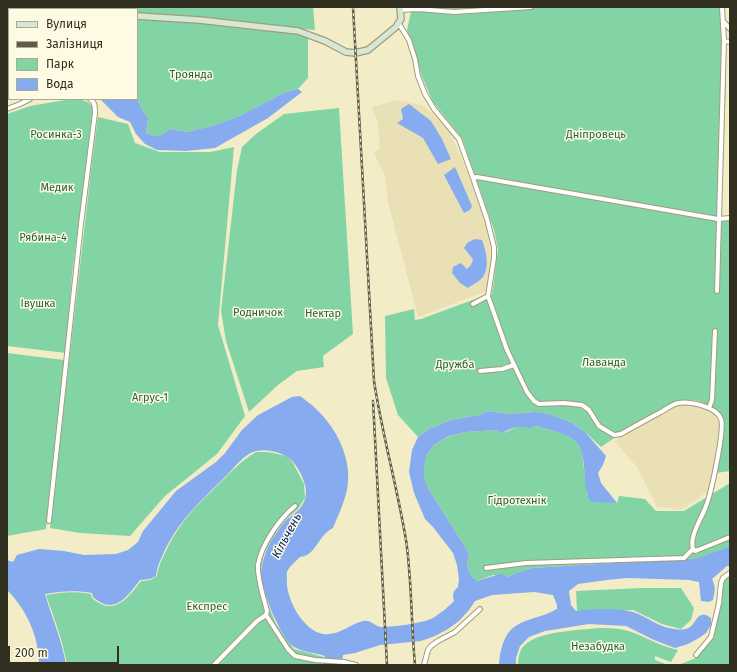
<!DOCTYPE html>
<html>
<head>
<meta charset="utf-8">
<style>
	body { margin:0 }
	#map { position:relative; width:737px; height:672px; overflow:hidden; background:#f3edc7; font-family:"Fira Sans",sans-serif }
	canvas { display:block }
	.frame { position:absolute; inset:0; border:8px solid #312f20; pointer-events:none }
	.legend { position:absolute; left:8px; top:8px; width:130px; height:92px; box-sizing:border-box; background:#fefae3; border:1px solid #aca995; margin:0; padding:5px 7px; list-style:none; font-size:12px; color:#312f20 }
	.legend li { display:flex; align-items:center; gap:8px; height:20px }
	.legend b { width:20px; border:1px solid #aca995 }
	.scale { position:absolute; left:8px; top:646px; width:111px; height:18px; box-sizing:border-box; border:2px solid #312f20; border-top:0; padding-left:5px; font-size:12px; line-height:14px; white-space:nowrap; color:#312f20; -webkit-text-stroke:3px #fefae3; paint-order:stroke }
</style>
</head>
<body>
<div id="map">
<canvas width="737" height="672"></canvas>
<div class="frame"></div>
<ul class="legend">
<li><b style="height:5px;background:#d6e7d5"></b>Вулиця</li>
<li><b style="height:5px;background:#5e5b46"></b>Залізниця</li>
<li><b style="height:11px;background:#82d4a5"></b>Парк</li>
<li><b style="height:11px;background:#86abee"></b>Вода</li>
</ul>
<div class="scale">200 m</div>
</div>
<script>
const ctx = document.querySelector('canvas').getContext('2d');
ctx.lineJoin = 'round';
function fillPath(path, color) {
  ctx.fillStyle = color;
  ctx.fill(path, 'evenodd');
}
function strokePath(path, color, width, dash) {
  ctx.strokeStyle = color;
  ctx.lineWidth = width;
  ctx.lineCap = dash ? 'butt' : 'round';
  ctx.setLineDash(dash || []);
  ctx.stroke(path);
}
function write(font, color, halo, rows, align = 'center') {
  ctx.font = font + ' "Fira Sans",sans-serif';
  ctx.lineWidth = 3;
  ctx.setLineDash([]);
  ctx.textBaseline = 'middle';
  ctx.strokeStyle = halo;
  ctx.fillStyle = color;
  for (const [text, x, y, turn = 0] of rows) {
    ctx.save();
    ctx.translate(x, y);
    ctx.rotate((+turn || 0) * Math.PI / 180);
    ctx.textAlign = isNaN(turn) ? turn : align;
    if (halo) ctx.strokeText(text, 0, 0);
    ctx.fillText(text, 0, 0);
    ctx.restore();
  }
}
fillPath(new Path2D(`
	M395,100L423,105L449,130L466,169L485,219L490,244L491,270L487,291L418,317L388,202L385,176L374,153L380,149L378,123L372,107Z
	M689,404L713,412L718,415L720,420L718,441L708,491L682,510L657,507L637,467L614,441L679,405Z`), '#e9e1b5');
fillPath(new Path2D(`
	M7,7H313L315,30L137,14V9H9V12H7Z
	M412,7H722L725,10L726,81L721,219H730V471L716,473C718,461 726,429 723,419C722,412 716,409 710,406C704,403 694,399 687,400C666,401 621,434 601,447L585,432L570,422L549,414L536,412L508,414L489,411L479,415L451,420L427,430L418,437L398,415L386,378L385,316L414,309L415,320L421,319L486,295H492L498,249L494,230L462,138L433,102L422,77L415,53L407,30Z
	M137,15L308,34V78L298,89L286,92L237,117L215,125L187,132L170,129C160,137 158,138 146,133L148,118L143,111L137,99Z
	M7,37L9,42V81L7,82Z
	M71,99C79,99 88,99 93,108L72,275L66,353L7,346V114L30,106Z
	M339,108L353,334L324,355L323,357L324,367L297,371L278,385L249,412L226,341L221,311L237,170L242,147L256,134L284,114Z
	M98,117L128,124L135,143L160,152H210L234,147L218,325L245,416L217,454L165,496L130,536L80,533L50,528L92,162Z
	M7,353L64,360L46,529L7,536Z
	M519,426H525L529,429L534,426L559,432L571,437L577,442L582,453L587,495L617,503L619,496L645,499L656,511H684L730,483V546L700,558L532,568L519,572L508,577L493,575L477,581L471,576L467,565L469,555L464,545L429,490L424,478V467L427,454L434,445L450,436L466,432L497,430L501,434Z
	M256,452H268L287,456L293,463L304,484L305,498L298,509L284,521L277,531L270,542L264,554L260,574L267,602L276,624L294,649L324,657L321,665H67C63,641 54,618 46,595C61,592 76,591 91,594L92,598C114,617 127,599 141,581L150,580L157,576C158,567 162,559 166,551C180,521 198,504 221,482C232,471 242,460 256,452Z
	M730,574V665H678L696,658L712,640L725,578Z
	M642,588H681L694,608L691,620L681,629L662,624L633,610L577,611L576,591Z
	M600,628C607,628 613,628 619,629C640,632 657,646 678,650L671,662L655,656V660L668,665H518C518,660 519,651 523,647C535,631 581,630 600,628Z`), '#82d4a5');
fillPath(new Path2D(`
	M298,89L302,92L268,118L215,148L186,151L157,150L145,144L136,134L130,122L118,117L100,99H137L143,111L148,118L146,133C158,138 160,137 170,129L187,132L215,125L237,117L286,92Z
	M409,104L431,121L442,139L451,159L438,164L423,138L397,123L403,119L401,109Z
	M455,167L472,206L470,210L464,213L444,175Z
	M475,239L482,240C486,251 490,266 483,277C480,281 472,285 468,288L460,283L452,273L453,267L461,263L467,269L471,265L473,259L464,248L467,243Z
	M300,396C305,400 310,403 315,408C337,428 353,460 347,490C344,503 338,516 333,528C318,535 316,556 300,557C296,561 290,566 288,570C286,572 287,577 287,579C285,597 303,631 323,634C338,636 349,625 363,621C371,619 375,627 382,627C393,627 424,623 433,618C441,613 448,607 454,601C452,595 453,591 458,587L459,579L457,565L453,553L433,527L425,519L414,493L409,472L412,450L418,437L427,430L451,420L479,415L489,411L508,414L536,412L549,414L570,422L585,432L606,456L603,465L598,473L601,483L617,503L591,502C589,498 586,493 586,488C583,472 587,446 570,437C559,431 546,429 535,426L529,429C521,423 509,429 501,434L497,430L466,432L449,436L434,445L427,454L424,467V478L429,490L464,545L469,555L467,565L471,576L477,581L500,574L508,577L519,572L532,568L699,558L730,546V566H727L712,579C716,587 715,591 713,600L709,602L701,601L699,582L689,580L627,578L607,580L578,584L569,591L571,605L576,611C593,609 622,607 638,614C650,619 661,628 675,629C679,630 686,630 690,627C697,622 698,608 711,618V625L706,633L699,638L688,644L675,648L654,640L626,626L589,624L545,631L529,637L520,646L516,658V665H499C500,650 504,631 519,624C528,619 539,617 549,613C552,612 554,610 557,609V605L553,595L534,592L492,595L475,601L469,610L459,621L448,629L435,636L421,641L380,645L355,653L343,655L342,665H322L325,656C316,653 303,652 296,648C281,641 261,589 261,573C262,562 266,550 271,541C275,535 280,527 285,521C293,514 302,510 305,499C309,488 301,472 294,463C287,453 268,448 256,451C244,454 234,468 226,476C202,500 180,519 165,550C161,559 157,566 156,576L150,579L140,580C127,597 114,616 93,597L92,593C76,590 61,591 45,594C52,618 62,640 66,665H39C39,637 27,610 7,590V560L13,562L17,555L39,549L64,551L84,555L116,554L128,550L138,542L143,531L176,491L216,462L225,453L242,430L258,415L292,397Z`), '#86abee');
const street = new Path2D(`
	M400,10L418,9L454,12L531,7
	M724,22L730,29
	M399,24L409,40L415,59L418,76L425,94L434,109L459,139L473,178L487,219L494,247V258L488,296L507,350L527,392L534,401L539,404L564,403L582,405L589,410L599,426L614,435L621,434C633,427 646,420 659,413C665,410 671,405 678,403C689,401 716,406 721,419C725,429 711,494 706,506C702,518 689,536 693,549L684,558L526,563L486,568
	M7,32L9,36
	M724,41L730,42
	M7,109L20,104L30,99
	M473,178L477,177L718,219L730,218
	M717,291L724,41L722,7
	M473,304L488,296
	M480,371L502,369L514,365
	M709,408L712,400L715,331
	M295,506C280,518 261,545 258,565C257,578 264,599 267,611L266,615L288,649L295,656L315,660L344,662L356,665
	M49,521L81,224L95,113C95,107 95,102 90,99
	M693,549L695,551L698,550L730,537
	M696,655L711,637L719,603L721,583L723,578L730,573
	M214,665L257,621L266,615
	M424,665L428,650L431,646L438,641L455,632L480,609`);
const secondary = new Path2D(`
	M7,13L9,12
	M137,16L199,20L298,31L325,41L346,52L355,53L368,50L396,27L401,19L400,7`);
strokePath(street, '#a29c79', 6);
strokePath(secondary, '#a29c79', 8);
strokePath(street, '#fff', 4);
strokePath(secondary, '#d6e7d5', 5.5);
const rail = new Path2D(`
	M353,7L374,381C382,434 397,486 406,540C412,581 411,623 415,665
	M373,401L387,665`);
strokePath(rail, '#5e5b46', 2.5);
strokePath(rail, '#fefae3', 1, [3]);
write('11px', '#256142', '#fefae3', [
	["Троянда",191,75],
	["Росинка-3",56,135],
	["Дніпровець",596,135],
	["Медик",57,188],
	["Рябина-4",43,238],
	["Івушка",38,304],
	["Родничок",258,313],
	["Нектар",323,314],
	["Лаванда",604,363],
	["Дружба",455,365],
	["Агрус-1",150,398],
	["Гідротехнік",517,501],
	["Експрес",207,607],
	["Незабудка",598,647]
]);
write('italic 12px', '#042974', '#fefae3', [
	["Кільчень",287,536,-62]
]);
</script>
</body>
</html>
